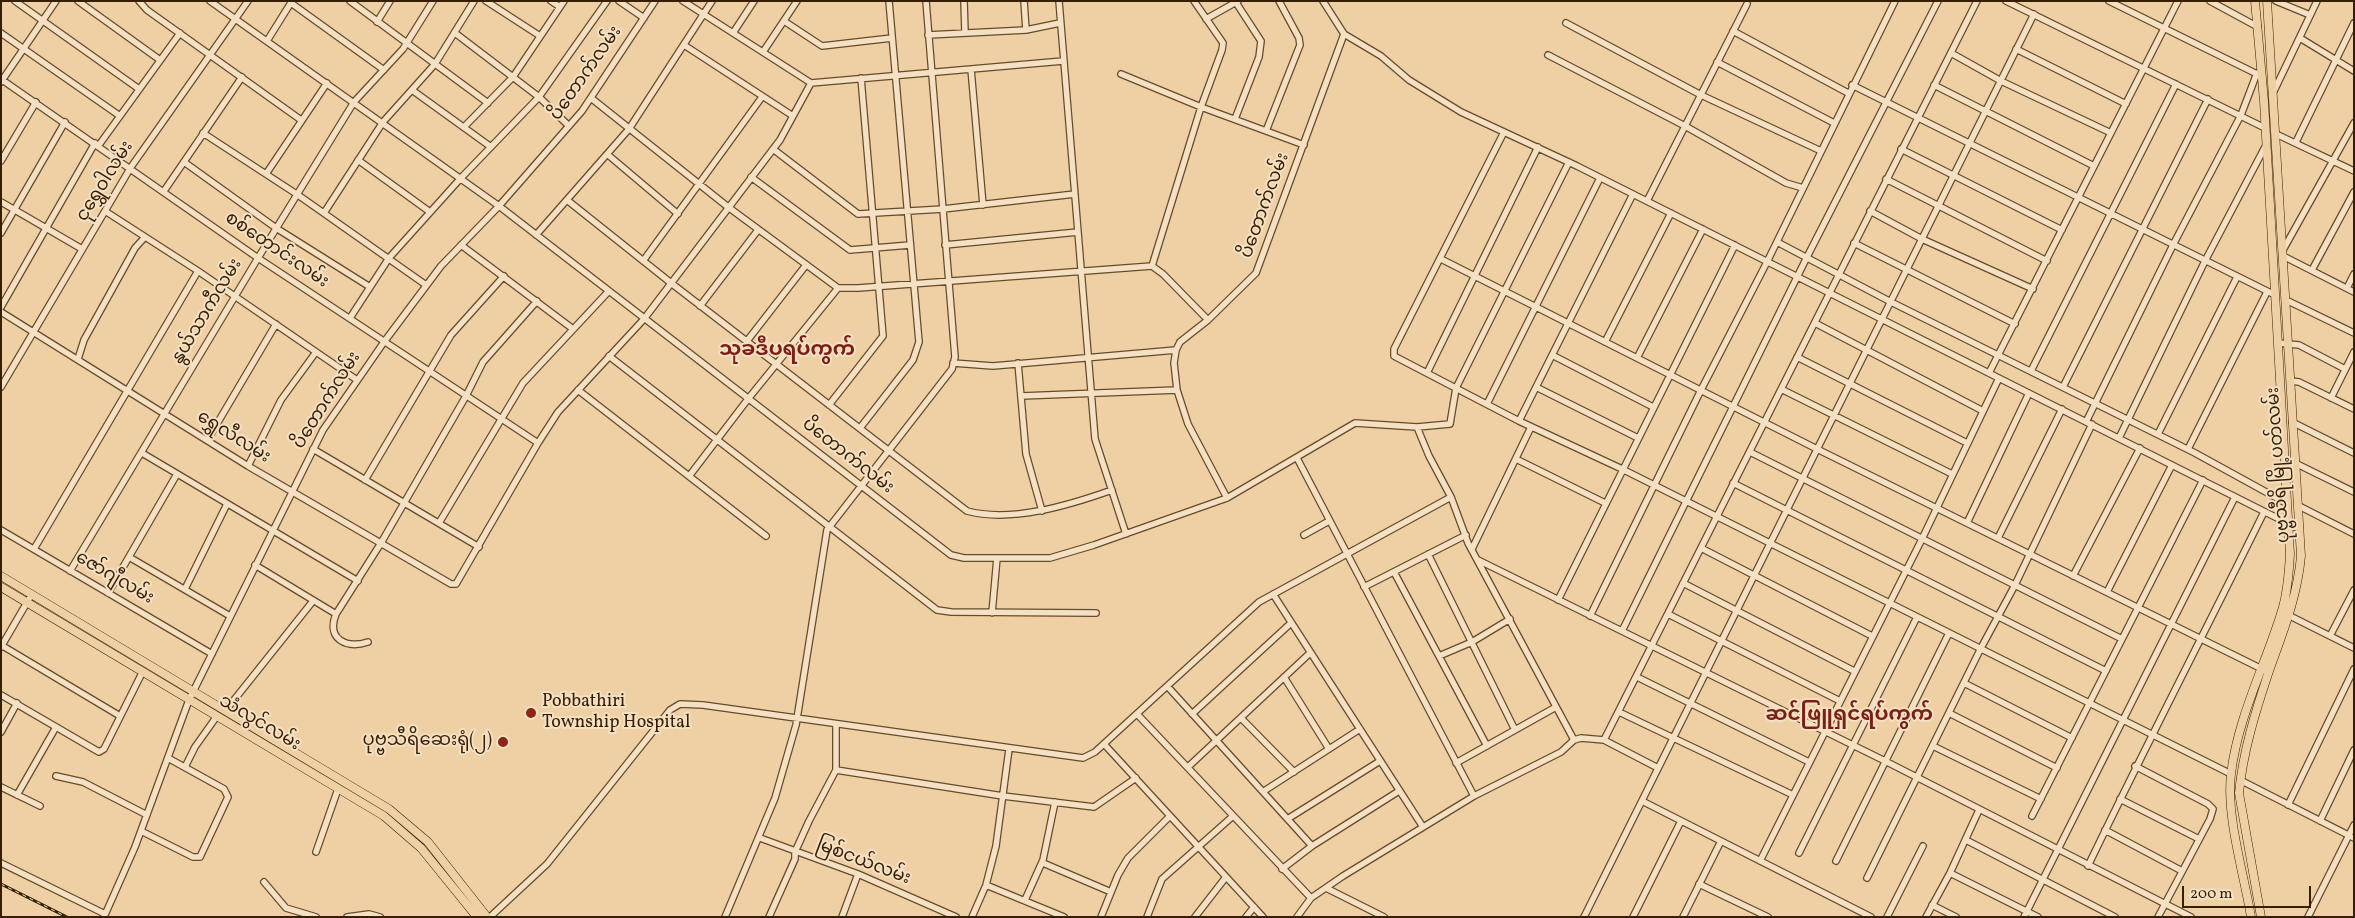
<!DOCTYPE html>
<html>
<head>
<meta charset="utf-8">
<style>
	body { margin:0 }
	#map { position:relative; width:2355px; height:918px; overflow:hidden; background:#efd0a4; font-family:Vollkorn,serif }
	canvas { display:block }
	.frame { position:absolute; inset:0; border:2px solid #351f00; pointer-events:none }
	.scale { position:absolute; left:2182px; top:886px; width:129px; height:22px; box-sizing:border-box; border:2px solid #351f00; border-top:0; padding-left:6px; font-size:15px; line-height:18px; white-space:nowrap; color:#351f00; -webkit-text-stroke:4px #f5e0c4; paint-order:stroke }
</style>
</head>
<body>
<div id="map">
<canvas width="2355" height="918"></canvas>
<div class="frame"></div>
<div class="scale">200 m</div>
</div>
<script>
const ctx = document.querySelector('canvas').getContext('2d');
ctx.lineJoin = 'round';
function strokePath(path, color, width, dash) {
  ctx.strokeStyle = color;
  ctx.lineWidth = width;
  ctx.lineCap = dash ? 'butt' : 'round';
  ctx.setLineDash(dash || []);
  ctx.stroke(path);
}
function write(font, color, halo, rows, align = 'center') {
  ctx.font = font + ' Vollkorn,"Noto Sans Myanmar",serif';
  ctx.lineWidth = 4;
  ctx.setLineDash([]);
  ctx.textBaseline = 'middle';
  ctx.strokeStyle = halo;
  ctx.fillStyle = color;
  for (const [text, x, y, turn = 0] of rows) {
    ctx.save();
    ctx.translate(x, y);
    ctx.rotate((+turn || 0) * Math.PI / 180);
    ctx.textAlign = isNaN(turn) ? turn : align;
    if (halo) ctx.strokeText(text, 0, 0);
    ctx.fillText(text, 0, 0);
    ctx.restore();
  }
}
const minor = new Path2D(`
	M15,1L139,89
	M78,1L160,60
	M139,1L147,10L301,120
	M210,1L499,206L951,555L964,558H1050L1094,545L1227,498L1355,423L1417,427L1450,424L1456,388L1569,162
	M350,1L488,103
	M486,1L540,36
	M551,1L560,7
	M619,1L644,18
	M683,1L811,83L1063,61
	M964,1L965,33
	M1024,1L1026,30
	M1059,1L1095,439L1126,534
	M1323,1L1344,34L1381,56L1409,80L1461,112L1577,166L2299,529
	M2006,1L2265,128
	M2109,1L2259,75
	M2210,1L2258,27
	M2276,1L2310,15
	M291,3L384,70
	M1206,19L1238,1
	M784,21L822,46L892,38
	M377,22L390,1
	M1566,23L1701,95L1821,151
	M1733,31L1848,93
	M1,33L120,116
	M455,33L539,97L569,126
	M733,33L754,1
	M928,35L1026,30L1060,23
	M2300,38L2354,71
	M267,41L292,1
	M684,45L793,116
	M2016,49L2126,104
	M763,52L797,1
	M1951,53L2001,81L2111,133
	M1548,55L1685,126L1786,183L1803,188
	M1717,62L1834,123
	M971,69L983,205
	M1121,74L1201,107L1304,145
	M1,79L258,258L538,443
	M1,82L56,1
	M1852,85L2275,295
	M1934,85L2094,166
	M412,90L491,147
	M2274,91L2317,1
	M591,98L728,207L838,288H858L1152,266L1163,274L1208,320
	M1235,119L1259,57L1261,41L1235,1
	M464,127L513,77L564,1
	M1266,131L1300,45L1299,38L1279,1
	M1504,132L1394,349V356L1519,421L1622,469L2231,774
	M203,133L298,195L426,285
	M2276,134L2354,171
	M2296,142L2354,23
	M99,145L180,33
	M773,149L858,214L943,209L1075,194
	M1901,149L2062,230
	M607,154L678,214
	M358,160L430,212
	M1,161L36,102
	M184,162L276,228L370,287
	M266,174L327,83
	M751,177L850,250L910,245
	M1886,179L2047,261
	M164,191L242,77
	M567,200L671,283L967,511C1011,523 1070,505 1112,490
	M1647,201L1747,4
	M1,202L82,249
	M105,211L198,271L357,380
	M1870,211L1922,239L2033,289
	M324,213L383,122L435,64L474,1
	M1,233L65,122
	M536,235L629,129L712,1
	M1777,242L1891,302L2195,453L2286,503
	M1854,243L2015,324
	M461,245L573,329
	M945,245L1078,232
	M2283,250L2354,123
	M2283,256L2354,292
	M1441,259L1817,449L2264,670
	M643,261L762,97
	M1152,266L1201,107L1222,50L1223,43L1194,1
	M2312,270L2354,192
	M2347,288L2354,274
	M2286,300L2354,333
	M700,306L758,230
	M1,307L95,143
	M1,312L248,466L451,584H456L538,443L558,412L644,319L780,140L811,83
	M350,318L389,258L460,179L539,97L607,1
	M1815,323L1983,411
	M747,341L806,265
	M1605,342L1671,213
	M2278,343L2299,345L2345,369
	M1552,355L1653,407
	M609,356L937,610L951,612L1096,613
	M1797,357L1967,443
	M1637,358L1703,229
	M78,359L84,340L135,248L145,237
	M953,363L993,366L1176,350
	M1018,363L1026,454L1042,511
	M2031,371L2176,84
	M1427,373L1538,147
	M1989,373L2178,1
	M2290,381L2299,382L2354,409
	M1,387L131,167L248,1
	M1536,387L1638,438
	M2063,387L2208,99
	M1781,389L1952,474
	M578,390L766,536
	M1021,396L1177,390
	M2331,398L2354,352
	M1487,404L1600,178
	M829,405L883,336L861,78
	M1519,421L1633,194
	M2086,422L2173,245L2241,115L2257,73
	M2292,422L2354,453
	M1417,427L1429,456L1451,497L1468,543L1574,740
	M860,428L913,360L919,342L889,1
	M2158,434L2237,277
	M2119,438L2205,261L2266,145
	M208,439L276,324
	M313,449L479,547
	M2188,449L2267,292
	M1750,452L2122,639
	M142,453L358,581
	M1297,458L1474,796
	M1516,459L1605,503
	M2295,463L2354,492
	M248,466L281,400L316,352
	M690,475L748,399L838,288
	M365,480L451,335L504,276
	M1733,483L2106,671
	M1227,498L1188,424L1177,390L1174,363L1176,350L1180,342L1208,320L1256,273L1344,34
	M2299,506L2354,534
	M439,523L523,383L608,292
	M1967,523L2029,393
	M1,530L212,654
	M1304,535L1329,521
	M1998,538L2062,409
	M1701,548L1872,636
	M34,549L198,271
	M1472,549L1531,427
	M1428,554L1515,730
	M129,557L230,616
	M1478,560L1885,761L2191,917
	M255,565L336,614L381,543L466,396L483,362L537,301
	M70,571L258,258L354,102L403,49L433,1
	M1394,572L1487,746
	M2073,576L2140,448
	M1683,583L1854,671
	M1364,587L1466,535
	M185,589L227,504
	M2107,592L2172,465
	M108,593L177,474
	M1273,594L1423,827
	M1558,600L1735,245
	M992,613L997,558
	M336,614C326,639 346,649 368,642
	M1668,614L1840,701
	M1590,616L1701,390L1767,262L1895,1
	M2290,616L2354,648
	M1622,631L1806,259L1938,1
	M2330,636L2354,590
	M1,645L120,716
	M1,647L29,599
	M1439,656L1472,642L1510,619
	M1284,677L1329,749
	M1637,677L1809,762
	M1964,683L2072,738
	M1168,687L1312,846
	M1,695L99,752L104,749L142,673
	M226,710L313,601
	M1619,712L1793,795
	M1949,713L2057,768
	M1137,714L1311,898
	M1192,714L1291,623
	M1241,718L1294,772
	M1,732L17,703
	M1604,740L1977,1
	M1104,744L1263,917
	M1933,746L2041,799
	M1456,763L1556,707
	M2135,766L2208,804L2213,809L2210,819L2158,917
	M185,767L195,747L217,716
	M1188,767L1310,653
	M836,770L1003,796L1094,807L1136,778
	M56,776L83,782L147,815
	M2240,780L2354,838
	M1,787L40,806
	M1264,791L1360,729
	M17,795L56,727
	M2120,799L2199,839
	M1642,801L1871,917
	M2288,805L2354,669
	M2032,816L2203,480
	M1289,818L1380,761
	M2320,821L2354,750
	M2105,830L2182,871
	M141,831L193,857H200L228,797L224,789L168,758
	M760,838L858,874L956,917
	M1966,840L2115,917
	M316,852L338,789
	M1799,853L1917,617
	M1760,861L1922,539L1999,378
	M1836,861L1949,633
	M1,863L105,914
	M1043,863L1111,892
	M2088,866C2145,747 2206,630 2264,512
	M1282,869L1312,846L1399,791
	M1950,873L2038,917
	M1867,878L1981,648L2015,585L2092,424
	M264,882L286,908L316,917
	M1699,884L1768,917
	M986,885L1064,917
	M1326,888L1384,917
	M1025,900L1043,860L1055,802
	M1932,905L1956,917
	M104,917L135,847L189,700L323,430L384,342L441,266L499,206L582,111L655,1
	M347,917L369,914L380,917
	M490,917L547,864L670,710L680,704L703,705L1083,758L1095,752L1259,602L1451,497
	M725,917L775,798L796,725L827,530L952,369L955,357L926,1
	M769,917L795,859V852L809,821L836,770V724
	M842,917L858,874
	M972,917L986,885L996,846L1009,749
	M1101,917L1118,875L1128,858L1170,816
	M1147,917L1162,879L1233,816
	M1195,917L1226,877
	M1246,917L1254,907
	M1297,917L1311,898L1343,876L1474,796L1561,752L1574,740L1581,738L1604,740L1658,768
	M1584,917L2034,14
	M1633,917L1681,821
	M1683,917L1721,841
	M1887,917L1923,846
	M1926,917L1950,873L1979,810
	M2024,917L2235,497
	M2308,917L2354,825`);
const major = new Path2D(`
	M1,576L389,809L428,842L487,917
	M1,587L384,816L421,848L477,917
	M2251,917C2244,874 2226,817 2231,774C2238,715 2267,662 2283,607C2288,589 2289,571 2290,554L2264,101L2255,1
	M2261,917L2239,793C2243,752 2255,713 2268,674C2282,634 2297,599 2301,556L2267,1`);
strokePath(minor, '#644b29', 8);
strokePath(major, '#351f00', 9);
strokePath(minor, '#f5e0c4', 5.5);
strokePath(major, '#efd0a4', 8);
const rail = new Path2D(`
	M1,884L67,917`);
strokePath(rail, '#351f00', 3);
strokePath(rail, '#f5e0c4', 1, [4]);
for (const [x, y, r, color] of [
	[531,713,6,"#8f2418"],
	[503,742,6,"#8f2418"]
]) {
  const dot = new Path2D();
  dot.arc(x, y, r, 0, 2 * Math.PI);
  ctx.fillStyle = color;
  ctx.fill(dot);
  strokePath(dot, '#f5e0c4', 2);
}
write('18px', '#351f00', '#f5e0c4', [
	["ပိတောက်လမ်း",587,74,-55],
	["ငုရွှေဝါလမ်း",106,182,-58],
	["ပိတောက်လမ်း",1266,206,-70],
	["စစ်တောင်းလမ်း",276,251,34],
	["နွယ်သာကီလမ်း",208,312,-59],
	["ပိတောက်လမ်း",328,401,-58],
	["ရွှေလီလမ်း",233,438,32],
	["ပိတောက်လမ်း",847,457,38],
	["ပုဗ္ဗသီရိ မြို့ပတ်လမ်း",2280,465,-94],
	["ဇော်ဂျီလမ်း",114,579,30],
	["သံလွင်လမ်း",259,724,31],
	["မြစ်ငယ်လမ်း",863,863,21]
]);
write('18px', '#351f00', '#f5e0c4', [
	["Pobbathiri",542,703],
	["Township Hospital",542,724],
	["ပုဗ္ဗသီရိဆေးရုံ(၂)",492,742,"right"]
], 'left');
write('bold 20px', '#7a1f14', '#f5e0c4', [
	["သုခဒီပရပ်ကွက်",787,351],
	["ဆင်ဖြူရှင်ရပ်ကွက်",1849,716]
]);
</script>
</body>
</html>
